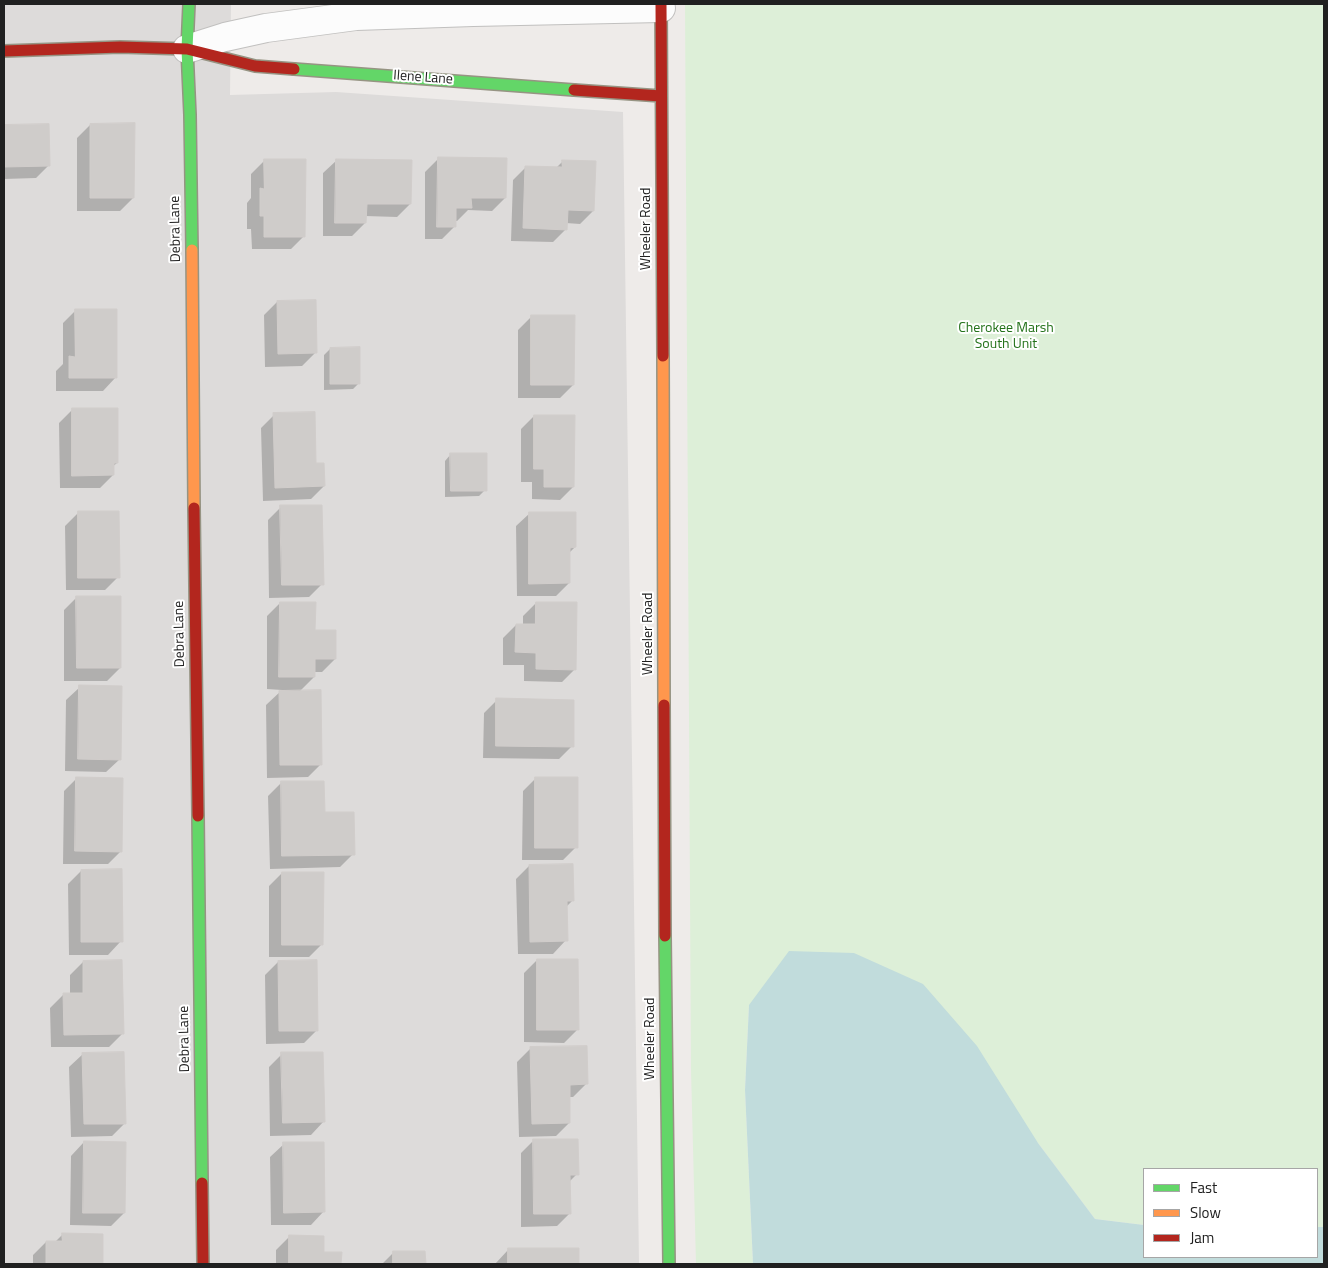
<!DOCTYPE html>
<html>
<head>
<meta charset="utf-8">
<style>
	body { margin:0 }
	#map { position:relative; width:1328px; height:1268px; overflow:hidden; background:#eeebe9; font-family:"Titillium Web",sans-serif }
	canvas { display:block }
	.frame { position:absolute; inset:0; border:5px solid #202020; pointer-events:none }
	.legend { position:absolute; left:1143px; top:1168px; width:175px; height:90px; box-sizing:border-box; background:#fff; border:1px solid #a6a6a6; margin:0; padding:6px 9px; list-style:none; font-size:15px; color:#202020 }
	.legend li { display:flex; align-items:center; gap:10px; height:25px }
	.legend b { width:25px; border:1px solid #a6a6a6 }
</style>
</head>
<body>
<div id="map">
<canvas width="1328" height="1268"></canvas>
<div class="frame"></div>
<ul class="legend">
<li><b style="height:6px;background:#63d668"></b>Fast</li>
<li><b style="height:6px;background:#ff974d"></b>Slow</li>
<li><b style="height:6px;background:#b3261e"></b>Jam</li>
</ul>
</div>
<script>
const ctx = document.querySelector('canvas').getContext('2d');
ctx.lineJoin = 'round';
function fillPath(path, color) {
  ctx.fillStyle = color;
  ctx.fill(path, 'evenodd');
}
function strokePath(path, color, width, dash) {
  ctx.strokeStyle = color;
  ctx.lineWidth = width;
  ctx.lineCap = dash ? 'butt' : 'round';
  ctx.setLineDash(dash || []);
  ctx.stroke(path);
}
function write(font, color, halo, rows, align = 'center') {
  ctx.font = font + ' "Titillium Web",sans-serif';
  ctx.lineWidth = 4;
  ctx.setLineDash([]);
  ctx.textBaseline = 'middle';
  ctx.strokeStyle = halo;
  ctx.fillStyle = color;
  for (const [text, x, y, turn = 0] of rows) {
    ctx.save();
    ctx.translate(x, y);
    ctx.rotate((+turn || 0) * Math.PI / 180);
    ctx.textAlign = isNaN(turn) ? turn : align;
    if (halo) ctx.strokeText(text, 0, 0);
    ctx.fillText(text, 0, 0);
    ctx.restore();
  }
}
fillPath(new Path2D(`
	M4,4H231L230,95L336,92L623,112L639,1264H4Z`), '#dddbda');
fillPath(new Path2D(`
	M685,4H1324V1227H1317V1169H1144V1225L1095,1219L1038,1143L749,1005L745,1090L753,1264H696L691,1070Z`), '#ddefd8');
fillPath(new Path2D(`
	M789,951L854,953L923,984L977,1046L1038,1143L1095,1219L1144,1225V1257H1317V1227H1324V1264H753L745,1090L749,1005Z`), '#c1dcdc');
fillPath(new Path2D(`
	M90,125L133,198L120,211H77V138Z
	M48,126L49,165L36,178L4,179V127Z
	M438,159L505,198L492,211L468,210L457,221H455V226L442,239H425V172Z
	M337,160L410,204L397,217L365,216V223L352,236H323V173Z
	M264,161L304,236L291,249H252L251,229H247V203L251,198V174Z
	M563,161L593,211L580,224L566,223V229L553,242L511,241L513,180L526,167L556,168Z
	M277,302L315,353L302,366L265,367L264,315Z
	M76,310L116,377L103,391H56V371L63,364V323Z
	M531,317L573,385L560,398H518V330Z
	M330,349L359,383L353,389L324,390V355Z
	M72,410L117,463L112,467L113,475L100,488H60L59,423Z
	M274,415L315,465L324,486L311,499L263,501L261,428Z
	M534,416L573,487L560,500L532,499V482H521V429Z
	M451,454L485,490L479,496L445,497V461Z
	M281,507L322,584L309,597L269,598L268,520Z
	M78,513L118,577L105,590H66L65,526Z
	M530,513L575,547L569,553V583L556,596H517L516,526Z
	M77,597L120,668L107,681H64V610Z
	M280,603L314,631L335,659L322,672H314V677L299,692L321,764L308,777L267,778L266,705L282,690L267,689V616Z
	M536,603L575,669L562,682L524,681V665H503V638L516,625H523V616Z
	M80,687L120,759L106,772L65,771L66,700Z
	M497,700L572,746L559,759L483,758L484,713Z
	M77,778L121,851L108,864H63L64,791Z
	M536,778L576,847L563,860H522L523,791Z
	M281,783L324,814L353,854L340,867L270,869L268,796Z
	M529,866L573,900L566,907V940L553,954H518L516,879Z
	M81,871L121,941L108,955H69L68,884Z
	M282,873L322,944L309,957H269V886Z
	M537,960L577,1030L564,1043L524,1042V973Z
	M83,962L122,1034L109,1047H51L50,1008L63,995H70V975Z
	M278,962L317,1030L304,1043L266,1044L265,975Z
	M530,1049L586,1084L573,1097H569V1123L556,1136L519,1137L517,1062Z
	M83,1054L125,1123L112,1136L71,1137L69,1067Z
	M282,1054L324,1121L311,1135L270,1136L269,1067Z
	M534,1140L577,1174L569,1182L570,1213L557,1226L521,1227V1153Z
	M84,1142L124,1213L111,1226L70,1225L71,1156Z
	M284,1144L324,1211L311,1225H271L270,1157Z
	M62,1235H102L101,1264H33V1255L46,1242H55Z
	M289,1237L323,1254H340V1264H276V1250Z
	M578,1249V1264H495L508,1250Z
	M424,1252V1264H382L393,1253Z`), '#0003');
const building = new Path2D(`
	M135,123L134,198H90V124Z
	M49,124L50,166L4,167V125Z
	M438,157L507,158L506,198H471L472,208H456V227H437Z
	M264,159H306L305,237H264V216H260V188L264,189Z
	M336,159L412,160L411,204H367L366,223H335Z
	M562,160L596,161L594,211L568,210L567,230L523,228L525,166L562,167Z
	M316,300L317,353L278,354L277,301Z
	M75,309H117V378H69V356L75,357Z
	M531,315H575L574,385H531Z
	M360,347V384H330V348Z
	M72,408H118V463H114V475L72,476Z
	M315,412L316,463H324L325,486L275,488L273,413Z
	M534,415H575L574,487H544V469H534Z
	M450,453H487V491H451Z
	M280,505H322L324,585H282Z
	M78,511H119L120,578H78Z
	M529,512H576V547L570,548V583L529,584Z
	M76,596H121V668H77Z
	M280,602H316L315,630H336V659H315V677H279Z
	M536,602H577L576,670L536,669V653L515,652L516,624H535Z
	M79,685L122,686L121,760L78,759Z
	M321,690L322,765H280L279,691Z
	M496,698L574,700V747L496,746Z
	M76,777L123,778L122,852L75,851Z
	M535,777H578V848H535Z
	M281,781H324L325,812H354L355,855L282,856Z
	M573,864L574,901H567L568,941L530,942L529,865Z
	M122,869L123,942H81V870Z
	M282,872H324L323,945H282Z
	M537,959H578L579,1030H537Z
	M122,960L124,1034L64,1035L63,993H83V961Z
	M317,960L318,1031H279L278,961Z
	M587,1046L588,1084L570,1085V1123L532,1124L530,1047Z
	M124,1052L126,1124H84L82,1053Z
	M281,1052H323L325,1122L283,1123Z
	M533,1139H578L579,1175H570L571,1214H534Z
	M84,1141L126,1142L125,1213H83Z
	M283,1142H324L325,1212L284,1213Z
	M62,1233L103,1234V1264H125H46V1241H62Z
	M289,1235L324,1236V1252H342L341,1264H289Z
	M508,1248H579V1264H508Z
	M393,1251H425L426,1264H393Z`);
fillPath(building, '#cfccca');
strokePath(building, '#d1cdcb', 1);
const street = new Path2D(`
	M187,49L225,37L266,28L356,16L473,12L661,8`);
const fast = new Path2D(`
	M189,4L187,49L190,115L192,250
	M294,69L574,90
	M198,816L202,1183
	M665,936L669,1264`);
const slow = new Path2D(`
	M192,250L194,508
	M663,356L664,705`);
const jam = new Path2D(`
	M661,4L663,356
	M4,51L120,47L187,49L255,66L294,69
	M574,90L661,96
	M194,508L198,816
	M664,705L665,936
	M202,1183L203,1264`);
strokePath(street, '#c1c0bf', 30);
strokePath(fast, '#969483', 14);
strokePath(slow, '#969483', 14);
strokePath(jam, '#969483', 14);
strokePath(street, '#fcfcfc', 28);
strokePath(fast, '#63d668', 11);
strokePath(slow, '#ff974d', 11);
strokePath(jam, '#b3261e', 11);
write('14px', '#202020', '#fff', [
	["Ilene Lane",423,78,4],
	["Debra Lane",176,229,-91],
	["Wheeler Road",647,229,-90],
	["Debra Lane",180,634,-91],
	["Wheeler Road",649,634,-90],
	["Debra Lane",185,1039,-91],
	["Wheeler Road",651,1039,-90]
]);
write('14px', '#23721a', '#fff', [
	["Cherokee Marsh",1006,329],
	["South Unit",1006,345]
]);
</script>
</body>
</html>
